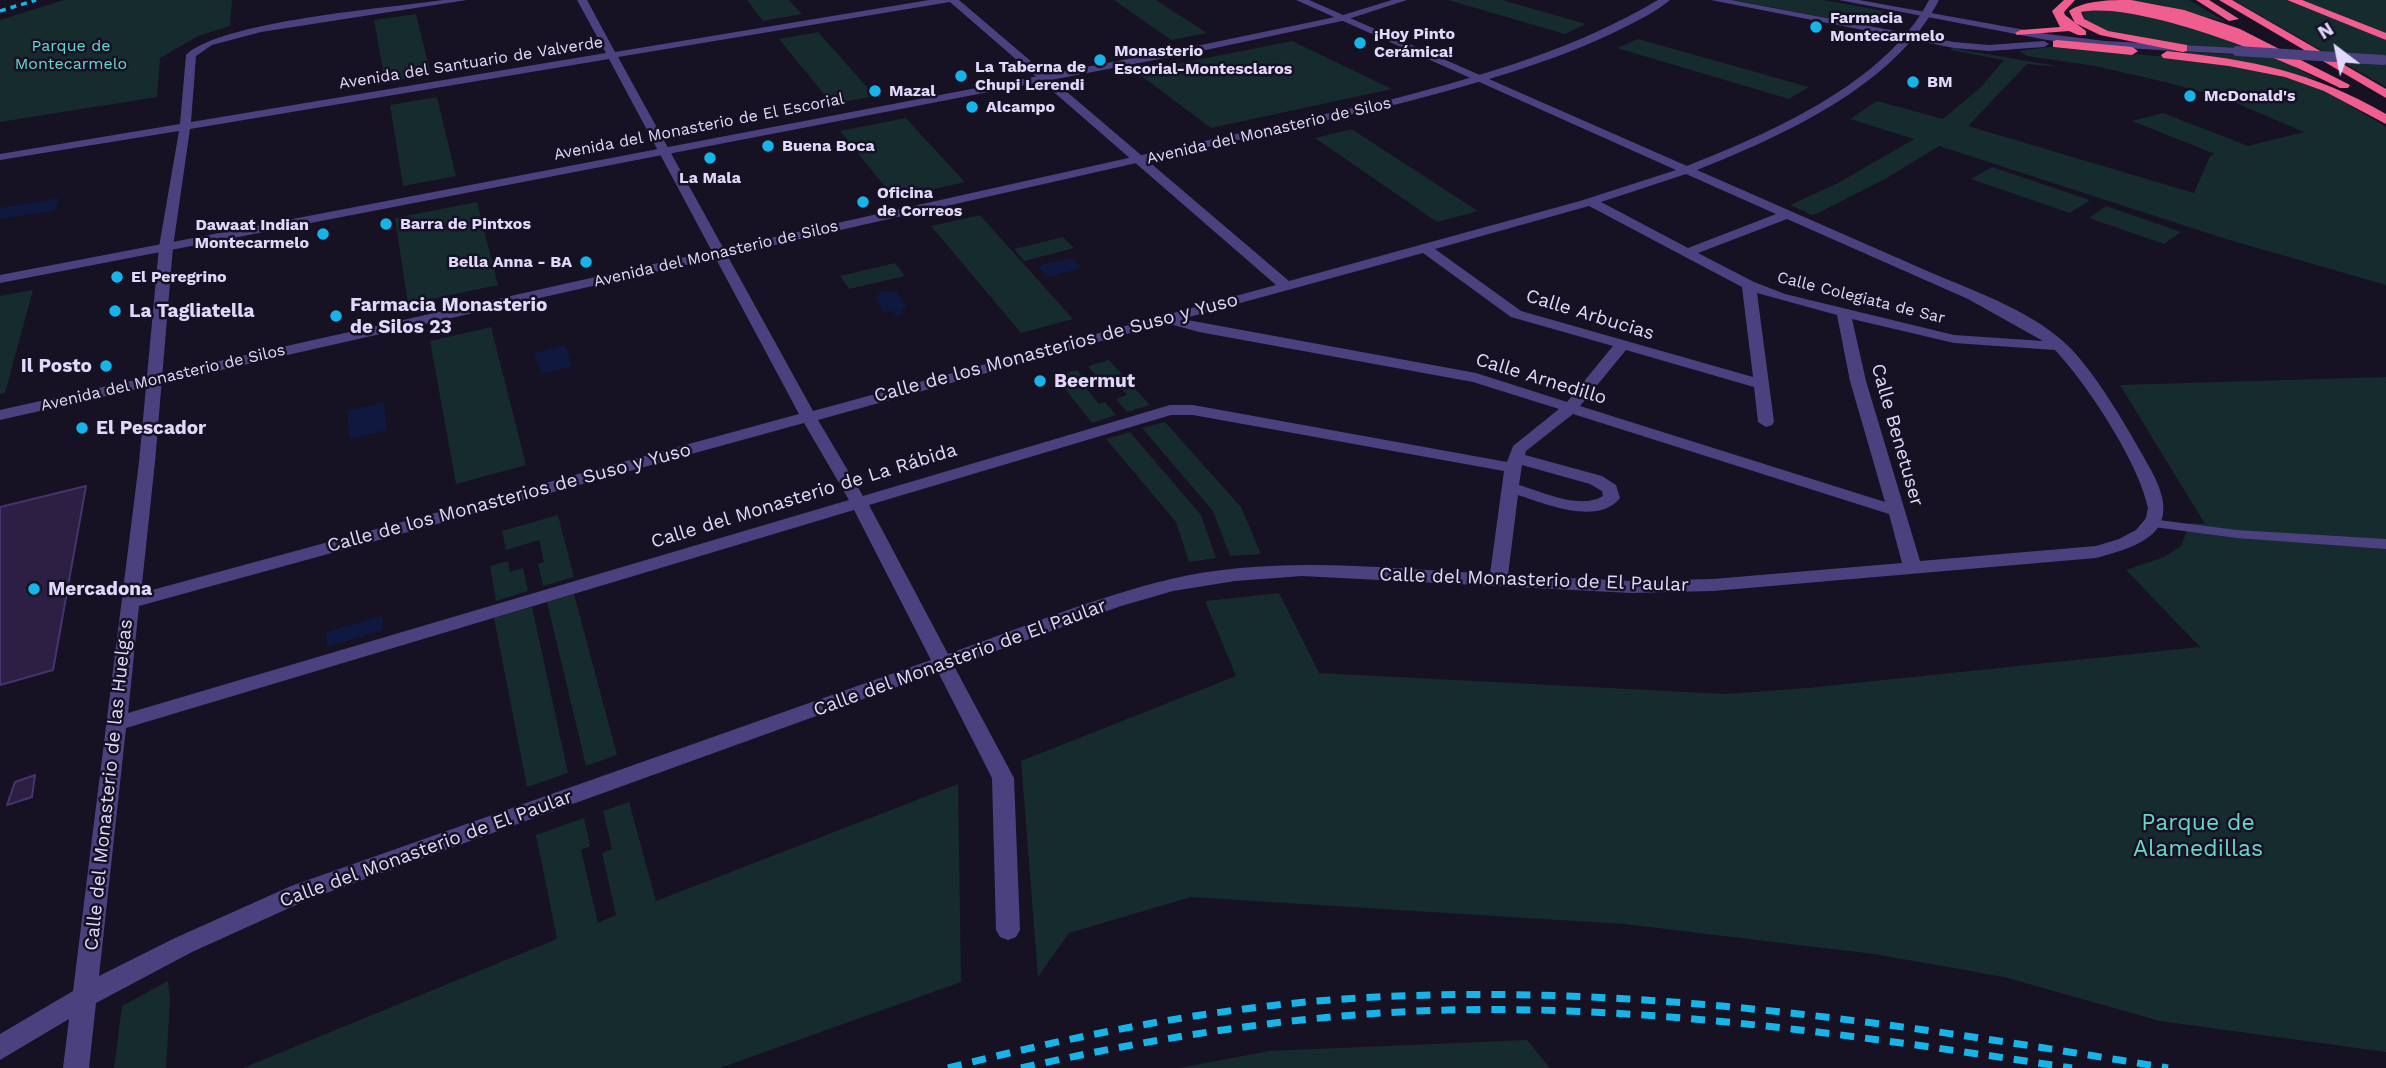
<!DOCTYPE html>
<html>
<head>
<meta charset="utf-8">
<style>
	body { margin:0 }
	#map { position:relative; width:2386px; height:1068px; overflow:hidden; background:#171124; font-family:"Work Sans",sans-serif }
	canvas { display:block }
	.north { position:absolute; left:2302px; top:14px; width:70px; height:70px; -webkit-text-stroke:5px #171124; paint-order:stroke; rotate:328deg; font-size:19px; font-weight:700; line-height:28px; text-align:center; color:#e1d8fb }
	.north::after { content:''; display:block; margin:auto; width:24px; height:32px; background:#e1d8fb; clip-path:polygon(50% 0,100% 100%,50% 72%,0 100%) }
</style>
</head>
<body>
<div id="map">
<canvas width="2386" height="1068"></canvas>
<div class="north">N</div>
</div>
<script>
const ctx = document.querySelector('canvas').getContext('2d');
ctx.lineJoin = 'round';
function fillPath(path, color) {
  ctx.fillStyle = color;
  ctx.fill(path, 'evenodd');
}
function strokePath(path, color, width, dash) {
  ctx.strokeStyle = color;
  ctx.lineWidth = width;
  ctx.lineCap = dash ? 'butt' : 'round';
  ctx.setLineDash(dash || []);
  ctx.stroke(path);
}
function write(font, color, halo, rows, align = 'center') {
  ctx.font = font + ' "Work Sans",sans-serif';
  ctx.lineWidth = 5;
  ctx.setLineDash([]);
  ctx.textBaseline = 'middle';
  ctx.strokeStyle = halo;
  ctx.fillStyle = color;
  for (const [text, x, y, turn = 0] of rows) {
    ctx.save();
    ctx.translate(x, y);
    ctx.rotate((+turn || 0) * Math.PI / 180);
    ctx.textAlign = isNaN(turn) ? turn : align;
    if (halo) ctx.strokeText(text, 0, 0);
    ctx.fillText(text, 0, 0);
    ctx.restore();
  }
}
fillPath(new Path2D(`
	M64,0H232L230,26L198,36L160,58L157,97L0,122V20Z
	M747,0H789L802,14L763,21Z
	M1114,0H1156L1207,33L1171,40Z
	M1448,0H1502L1586,24L1565,34Z
	M1733,0H1823L1884,11L1871,26Z
	M2128,0H2189L2226,22L2156,4Z
	M2233,0H2285L2386,39V57L2326,53Z
	M2298,0H2386V34Z
	M2113,3L2265,49C2220,48 2116,48 2083,18L2084,10Z
	M416,14L431,75L385,82L374,20Z
	M818,32L875,96L832,104L779,39Z
	M1638,39L1809,87L1789,99L1617,48Z
	M1292,41L1392,89L1211,128L1136,72Z
	M2049,47L2192,59L2287,76L2326,91L2386,127V285L2226,239L1939,146L1887,178L1818,213L1812,215L1790,205L1838,183L1914,139L1850,119L1877,101L1943,119L1980,88L2004,60L1950,50L1952,48L2062,67L2027,64L1968,126L2194,193L2210,156L2215,154L2132,121L2163,113L2248,146L2304,132L2224,98L2169,83L2095,66L2027,56L2019,51Z
	M2140,48L2278,58L2319,80L2232,60Z
	M2342,62L2386,64V87Z
	M437,97L456,176L403,186L390,105Z
	M906,118L914,127L965,182L894,198L840,131Z
	M1352,129L1356,132L1478,211L1437,222L1315,138Z
	M1992,167L2090,200L2070,213L1971,179Z
	M477,202L498,285L408,304L395,218Z
	M2106,206L2181,232L2164,244L2089,218Z
	M980,215L1073,319L1021,333L931,226Z
	M1063,237L1074,248L1024,261L1014,249Z
	M895,263L905,276L849,289L840,276Z
	M33,290L5,393L0,394V296Z
	M491,327L526,465L456,484L430,341Z
	M1109,360L1150,405L1127,412L1116,399L1127,395L1114,380L1102,383L1088,366Z
	M1077,370L1091,386L1086,388L1099,404L1105,402L1116,415L1092,423L1055,376Z
	M2386,377V1052L2160,1021L2004,977L1874,954L1624,924L1191,897L1069,933L1038,977L1021,761L1236,676L1205,601L1279,593L1319,673L1726,694L1807,688L2200,647L2126,570L2164,557L2181,546L2190,523L2205,524L2120,385Z
	M1165,422L1241,507L1261,554L1230,556L1213,511L1142,428Z
	M1130,432L1201,515L1216,558L1189,562L1176,522L1106,439Z
	M558,515L574,577L543,586L538,564L544,562L539,540L506,550L502,531Z
	M508,561L510,572L523,568L528,591L496,601L490,566Z
	M574,594L617,755L586,766L547,602Z
	M532,607L568,773L527,787L494,618Z
	M958,784L961,982L720,1068H243L557,939L536,835L584,818L590,846L581,850L598,923L616,915L602,853L612,849L603,811L629,802L656,901Z
	M168,981L170,999L166,1068H114L122,1006Z
	M1527,1040L1550,1068H1179L1269,1051Z`), '#152b2e');
fillPath(new Path2D(`
	M59,198L55,210L0,219V208Z
	M1072,258L1082,268L1047,277L1038,266Z
	M881,291L896,292L907,306L902,309L903,314L897,316L892,311L883,312L876,298Z
	M565,345L572,366L541,374L534,353Z
	M384,402L387,430L350,439L347,411Z
	M382,616L383,630L327,647L326,632Z`), '#0f193f');
const building = new Path2D(`
	M86,486L53,670L0,685V507Z
	M35,775L32,797L7,805L15,782Z`);
fillPath(building, '#2c1f43');
strokePath(building, '#47336d', 2);
fillPath(new Path2D(`
	M2151,519L2237,530L2386,539V549L2237,538L2146,526L2144,523L2146,520Z`), '#4c417f');
fillPath(new Path2D(`
	M443,0H467L261,32L212,45L196,56L191,122L606,53L577,0H587L615,52L929,0H959L1289,281L1580,201L1676,170L1296,0H1309L1687,166C1770,133 1886,83 1929,0H1939C1895,86 1782,136 1697,170C1773,203 1849,237 1925,270C1971,290 2028,309 2065,343C2095,370 2131,434 2151,470C2183,529 2149,544 2096,558L1713,591L1631,593L1302,576L1235,581L1173,591L1121,606L954,666L1014,778L1020,930L1016,937L1008,940L1000,937L996,930L992,778L938,672L307,900L192,952L96,1003L89,1068H63L69,1019L0,1060V1034L73,991L139,462L159,247L179,131L0,160V154L180,124L186,55C221,21 388,8 443,0ZM950,2L1276,285L813,411L618,57ZM609,59L799,414L141,593L155,462L173,247L190,129ZM1686,174L1776,214L1688,248L1601,202ZM1589,206L1742,287L1753,377L1521,311L1435,249ZM1787,219L1968,299L2043,341L1954,335L1785,294L1754,282L1698,253ZM1423,253L1511,317L1613,346L1567,402L1476,373L1182,319ZM1757,293L1837,315L1850,381L1885,502L1580,406L1626,350L1754,387L1758,422L1766,427L1772,425L1774,422ZM1852,319L1954,343L2055,350C2087,384 2139,463 2148,508L2146,518L2136,530L2119,539L2096,546L1920,561L1866,381ZM1166,323L1199,332L1473,382L1559,409L1513,446L1507,462L1193,405H1170L863,496L818,420ZM1573,414L1889,514L1902,563L1713,579L1631,581L1508,575L1518,495C1546,504 1598,526 1620,498L1616,485L1602,476L1525,455L1526,451ZM1171,415H1193L1504,471L1490,574C1384,568 1275,555 1171,579C1095,597 1021,628 948,654L869,505ZM804,423L849,500L128,713L139,606ZM1522,465L1590,484L1602,491L1603,496C1580,510 1543,492 1519,485ZM854,510L931,660L291,886L175,938L99,976L126,728Z`), '#4c417f');
fillPath(new Path2D(`
	M1392,0H1407L1342,21L1201,51L0,283V275L1201,45L1340,16Z
	M1658,0H1670C1657,11 1639,20 1623,28C1553,63 1477,83 1402,103L0,420V410L1397,98C1488,74 1577,48 1658,0Z
	M1711,0H1731L1954,42L1989,45L2044,41L2049,44L2044,47L1989,51L1954,48Z
	M1839,0H1859L2047,34L2105,41L2237,48L2242,51L2237,54L2105,47L2047,40Z`), '#4c417f');
fillPath(new Path2D(`
	M2064,0H2075L2064,12L2065,15L2086,31V35H2078L2069,31L2017,35L2015,33L2021,30L2060,27L2052,11Z
	M2131,0L2184,10L2240,29L2350,85L2348,88H2340C2287,60 2137,0 2081,12L2084,19L2108,31L2187,45V51L2183,52L2100,35L2075,23L2069,11C2085,0 2111,0 2131,0Z
	M2196,0H2209L2239,19L2229,21Z
	M2219,0H2232L2386,89V98Z
	M2287,0H2302L2386,33V40Z
	M2057,40L2132,47L2138,51L2132,55L2053,47V41Z
	M2167,51C2253,60 2311,71 2386,114V124L2324,91L2285,77L2229,66L2163,58L2161,55Z`), '#f05e8f');
strokePath(new Path2D(`
	M0,11L36,0`), '#16b5e9', 3.5, [6, 5]);
strokePath(new Path2D(`
	M948,1068C1078,1035 1210,1008 1344,999C1621,980 1895,1023 2168,1068
	M1021,1068C1162,1036 1303,1014 1447,1010C1656,1005 1866,1037 2072,1068`), '#16b5e9', 7, [14, 11]);
strokePath(new Path2D(`
	M2237,51L2384,60`), '#4c417f', 10);
for (const [x, y, r, color] of [
	[1816,27,7,"#16b5e9"],
	[1360,43,7,"#16b5e9"],
	[1100,60,7,"#16b5e9"],
	[961,76,7,"#16b5e9"],
	[1913,82,7,"#16b5e9"],
	[875,91,7,"#16b5e9"],
	[2190,96,7,"#16b5e9"],
	[972,107,7,"#16b5e9"],
	[768,146,7,"#16b5e9"],
	[710,158,7,"#16b5e9"],
	[863,202,7,"#16b5e9"],
	[386,224,7,"#16b5e9"],
	[323,234,7,"#16b5e9"],
	[586,262,7,"#16b5e9"],
	[117,277,7,"#16b5e9"],
	[115,311,7,"#16b5e9"],
	[336,316,7,"#16b5e9"],
	[106,366,7,"#16b5e9"],
	[1040,381,7,"#16b5e9"],
	[82,428,7,"#16b5e9"],
	[34,589,7,"#16b5e9"]
]) {
  const dot = new Path2D();
  dot.arc(x, y, r, 0, 2 * Math.PI);
  ctx.fillStyle = color;
  ctx.fill(dot);
  strokePath(dot, '#171124', 2.5);
}
write('bold 16px', '#e1d8fb', '#171124', [
	["Farmacia",1830,18],
	["Montecarmelo",1830,36],
	["¡Hoy Pinto",1374,34],
	["Cerámica!",1374,52],
	["Monasterio",1114,51],
	["Escorial-Montesclaros",1114,69],
	["La Taberna de",975,67],
	["Chupi Lerendi",975,85],
	["BM",1927,82],
	["Mazal",889,91],
	["McDonald's",2204,96],
	["Alcampo",986,107],
	["Buena Boca",782,146],
	["La Mala",710,178,"center"],
	["Oficina",877,193],
	["de Correos",877,211],
	["Barra de Pintxos",400,224],
	["Dawaat Indian",309,225,"right"],
	["Montecarmelo",309,243,"right"],
	["Bella Anna - BA",572,262,"right"],
	["El Peregrino",131,277]
], 'left');
write('16px', '#6ad5ca', '#171124', [
	["Parque de",71,46],
	["Montecarmelo",71,64]
]);
write('16px', '#e1d8fb', '#171124', [
	["Avenida del Santuario de Valverde",471,63,-9],
	["Avenida del Monasterio de El Escorial",699,127,-11],
	["Avenida del Monasterio de Silos",1269,131,-13],
	["Avenida del Monasterio de Silos",716,254,-13],
	["Calle Colegiata de Sar",1861,298,14],
	["Avenida del Monasterio de Silos",163,378,-13]
]);
write('bold 19px', '#e1d8fb', '#171124', [
	["Farmacia Monasterio",350,305],
	["de Silos 23",350,327],
	["La Tagliatella",129,311],
	["Il Posto",92,366,"right"],
	["Beermut",1054,381],
	["El Pescador",96,428],
	["Mercadona",48,589]
], 'left');
write('19px', '#e1d8fb', '#171124', [
	["Calle Arbucias",1590,315,17],
	["Calle de los Monasterios de Suso y Yuso",1056,348,-15],
	["Calle Arnedillo",1541,379,17],
	["Calle Benetuser",1897,435,74],
	["Calle del Monasterio de La Rábida",804,496,-17],
	["Calle de los Monasterios de Suso y Yuso",509,498,-15],
	["Calle del Monasterio de El Paular",1534,580,2],
	["Calle del Monasterio de El Paular",960,658,-20],
	["Calle del Monasterio de las Huelgas",109,785,-84],
	["Calle del Monasterio de El Paular",426,849,-20]
]);
write('23px', '#6ad5ca', '#171124', [
	["Parque de",2198,823],
	["Alamedillas",2198,849]
]);
</script>
</body>
</html>
